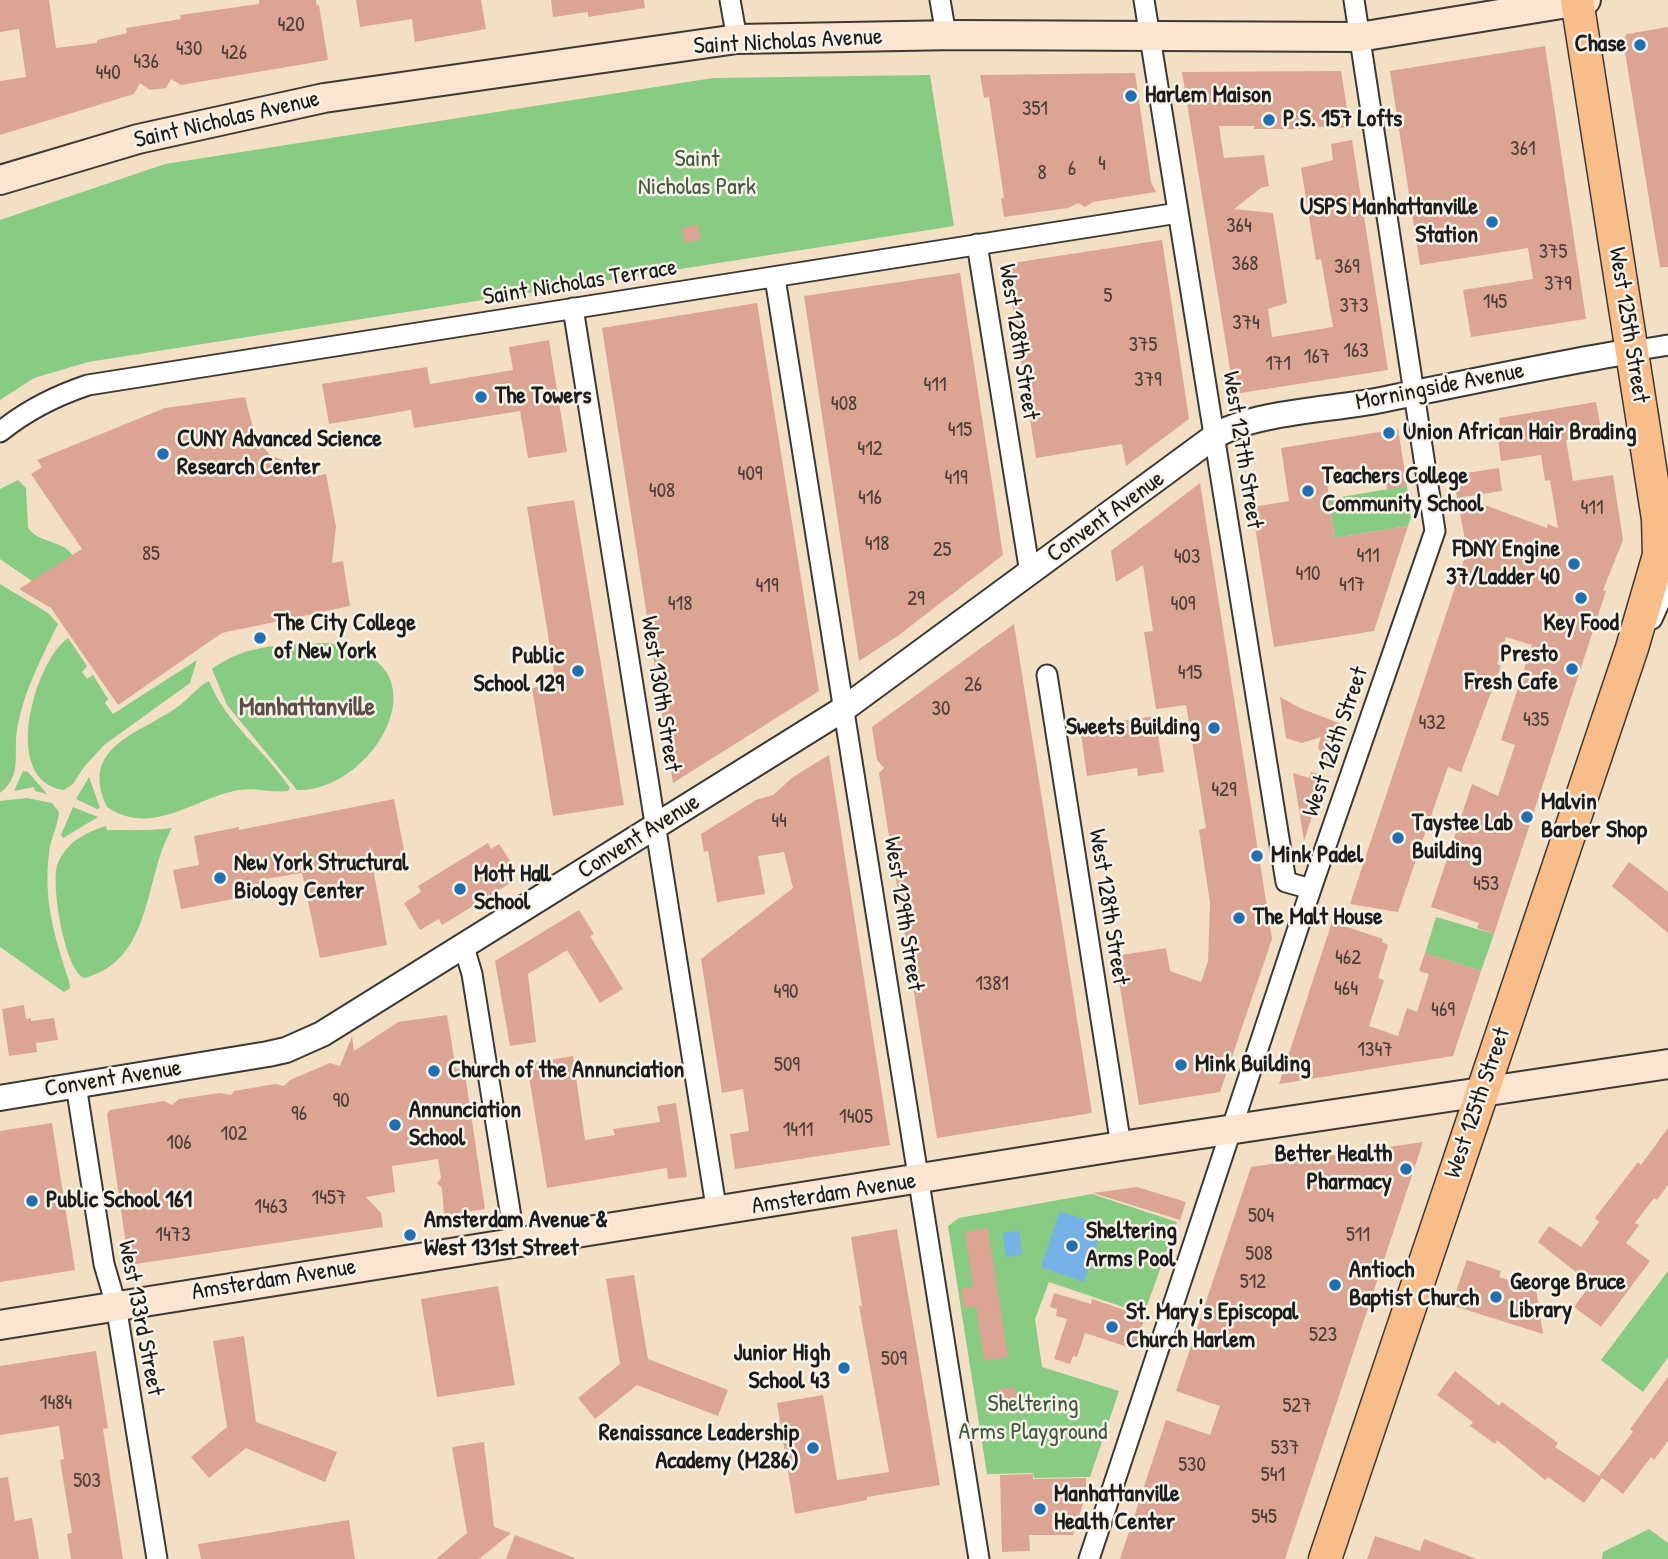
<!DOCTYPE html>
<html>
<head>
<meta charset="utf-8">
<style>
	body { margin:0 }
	canvas { display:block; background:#f3dfc3 }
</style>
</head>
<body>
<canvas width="1668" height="1559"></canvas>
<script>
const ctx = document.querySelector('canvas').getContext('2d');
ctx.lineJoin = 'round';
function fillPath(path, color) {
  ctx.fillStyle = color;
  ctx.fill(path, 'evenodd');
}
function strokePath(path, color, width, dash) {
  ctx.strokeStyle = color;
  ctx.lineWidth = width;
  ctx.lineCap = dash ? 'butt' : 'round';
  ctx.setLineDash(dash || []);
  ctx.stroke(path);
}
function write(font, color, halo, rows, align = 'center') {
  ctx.font = font + ' "Patrick Hand",sans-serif';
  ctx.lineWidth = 5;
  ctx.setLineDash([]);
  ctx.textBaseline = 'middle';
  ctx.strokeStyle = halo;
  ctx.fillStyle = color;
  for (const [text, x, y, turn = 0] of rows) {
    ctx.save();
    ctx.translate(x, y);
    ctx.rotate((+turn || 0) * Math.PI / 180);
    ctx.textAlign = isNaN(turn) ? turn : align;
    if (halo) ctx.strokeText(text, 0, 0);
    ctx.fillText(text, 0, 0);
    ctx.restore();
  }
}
fillPath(new Path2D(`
	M930,75L954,226L88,362L34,378L0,400V220L165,164L713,78Z
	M18,480L26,488L28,528C41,545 65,539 75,559L35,583L0,559V489Z
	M1407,486L1411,518L1408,526L1335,538L1329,499Z
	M0,584L48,613L58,624C41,659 20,698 16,738C15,761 20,777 0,793Z
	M68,638L87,666L82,672L87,679L93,675L108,699L105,703L113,714L197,660L190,683L104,745L84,767L73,784L64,790C0,782 34,662 68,638Z
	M327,643C454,658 374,793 297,790L227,705L212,669C247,643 285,645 327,643Z
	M209,681C226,724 265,750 290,788L288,791C272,793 255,787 239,790C196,797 152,838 107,807C79,747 137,735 176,708C187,701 198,686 209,681Z
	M23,771L28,772L47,794L35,791L34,787L14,791Z
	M89,777L100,808L97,809L76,799Z
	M27,798L52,803L59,812C58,826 50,839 49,854C43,899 55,939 69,981L70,988L64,992L0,947V801Z
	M73,807L98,817L63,838L61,835Z
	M106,826L107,830C127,830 150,831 172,828C143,878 154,960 84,978C65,971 51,886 57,866C64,844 85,832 106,826Z
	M1436,917L1494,934L1481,971L1425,953Z
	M1092,1194L1177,1222L1144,1314L1049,1282L1035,1319L1042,1367L1119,1391L1090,1477L1034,1478L1033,1473L987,1474L948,1226L959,1218Z
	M1668,1271V1357L1643,1392L1601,1360Z
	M1649,1529L1668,1543V1559H1602L1603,1552Z`), '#88cb83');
fillPath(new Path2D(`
	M1060,1211L1103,1226L1084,1282L1041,1267Z
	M1019,1231L1022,1255L1006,1257L1003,1233Z`), '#76b1e7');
fillPath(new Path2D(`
	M0,0H49L56,48L97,43V40L127,33L126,28L181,19L180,15L259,4V0H316L317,6L319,5L328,60L181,85L171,79L166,88L150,90L140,83L134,94L0,135V81L26,77L19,29L0,32Z
	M356,0H481L486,29L415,42L412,19L360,27Z
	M551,0H644L645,8L588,17V12L553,17Z
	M1668,27V267H1660L1623,40L1627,34Z
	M1545,46L1586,319L1471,337L1463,290L1533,279L1528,248L1420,265L1390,71Z
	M1341,71L1350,128L1301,126V129H1254V126H1219L1224,158L1264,155L1269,186L1261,188L1234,209L1273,213L1287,303L1268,309L1272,337L1333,327L1321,259L1316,260L1301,168L1333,160L1331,144L1352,140L1388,370L1234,394L1182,72Z
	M1135,73L1151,182L1156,192L1093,202L1085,207L1078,203L1068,208L1004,217L1001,198H1004L989,97L984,98L980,75Z
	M698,225L701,240L685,243L682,228Z
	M1162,240L1189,419L1126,466L1122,444L1036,458L1006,264Z
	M960,273L1003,555L899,635L859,661L804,296Z
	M757,303L819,691L673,783L602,328Z
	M549,340L567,452L528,458L520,411L414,428L411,410L329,424L322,384L427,367L430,384L513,370L509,347Z
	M245,397L256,439L270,455L284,461H308L312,477L326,474L336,527L332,563L343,561L350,606L222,633L118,705L51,608L19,589L82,549L31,474L42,467L37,460L165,408Z
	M1596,402L1602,435L1566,440L1573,481L1613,475L1623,540L1603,590L1606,591L1494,934L1477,928L1479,923L1431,907L1472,784L1498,796L1515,745L1501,740L1532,645L1506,637L1497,664L1501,666L1461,772L1448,767L1398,912L1350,904L1467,551L1453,475L1499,468L1502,491L1463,497L1547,528L1548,524L1558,528L1550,480L1545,481L1541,455L1501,461L1496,426L1500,425L1499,418Z
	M1398,429L1407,486L1387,490L1385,474L1327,483L1335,538L1408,526L1374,631L1274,647L1252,507L1289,501L1281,448Z
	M1200,483L1272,939L1220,1092L1139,1105L1115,956L1166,948L1170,971L1201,982L1208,961L1210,903L1199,830L1206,828L1186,705L1156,709L1144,632L1153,631L1143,565L1116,582L1111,551Z
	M574,500L624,805L553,816L532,688L556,684L527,507Z
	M1014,624L1092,1113L937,1138L879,773L884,768L877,760L872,727Z
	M1280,697L1300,708L1344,725L1328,768L1318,747L1321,737L1302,743L1286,738Z
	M1155,716L1164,772L1138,776L1137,768L1087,776L1080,727Z
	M829,755L890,1145L735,1169L730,1134L749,1131L743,1089L722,1093L701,959L793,888L784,852L758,856L765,894L717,902L708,851L704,852L701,834L756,800L773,795L793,777Z
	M1311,772L1325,776L1304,841L1293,773L1309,778Z
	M394,799L405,855L377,859L369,846L387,945L320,958L302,873L265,879L269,897L250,901L249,896L181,909L173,870L199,865L194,836L239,827V830Z
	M488,843L491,849L499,844L517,871L508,877L512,882L442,925L439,919L420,930L404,903L421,892L418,886Z
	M1629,862L1668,892V933L1612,886Z
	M579,910L594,934L590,936L623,989L600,1003L567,950L528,974L536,1042L510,1046L495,961Z
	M1332,922L1383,939L1382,942L1388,945L1378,978L1384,980L1369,1026L1398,1036L1407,1008L1417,1012L1429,974L1419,971L1425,953L1481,971L1453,1056L1279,1084Z
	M24,1005L26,1019L31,1018V1021L54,1018L58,1040L36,1043L37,1052L9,1056L2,1009Z
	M447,1015L456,1069L464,1067L485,1209L444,1215L442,1188L437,1183L441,1178L438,1159L392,1166L395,1192L366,1197L381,1213L383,1227L129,1265L107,1114L110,1110L164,1101L172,1105L179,1099L220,1093L231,1095L234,1091L275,1084L284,1086L290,1080L330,1063L340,1066L352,1036L354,1051L398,1022Z
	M573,1056L585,1140L615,1135L613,1129L660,1122L657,1106L676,1103L687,1177L668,1179L667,1168L547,1188L527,1064Z
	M52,1123L75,1270L0,1282V1131Z
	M1668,1128V1185L1657,1200L1654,1198L1635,1223L1639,1225L1626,1243L1650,1261L1601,1327L1574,1307L1591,1284L1538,1242L1549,1226L1581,1247L1599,1222L1595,1218L1638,1162L1641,1165Z
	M1423,1142L1285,1559H1120L1166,1420L1210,1435L1220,1406L1176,1391L1251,1167Z
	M1137,1187L1186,1202L1180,1220L1093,1193Z
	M988,1228L1008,1357L984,1361L976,1306L964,1308L961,1289L973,1287L965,1232Z
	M897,1229L940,1485L867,1497V1500L795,1514L777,1403L823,1395L837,1480L889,1472L859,1306H862L851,1237Z
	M1467,1260L1501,1271L1499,1277L1536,1289L1543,1334L1451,1305Z
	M634,1275L648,1359L728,1390L718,1416L637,1385L595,1419L578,1398L620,1364L606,1279Z
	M498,1286L515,1385L437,1397L421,1299Z
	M1054,1293L1091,1304L1092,1299L1145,1317L1134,1349L1085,1333L1077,1357L1073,1356L1070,1364L1054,1359L1067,1319L1056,1316L1057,1309L1050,1307Z
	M244,1336L256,1422L337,1452L325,1482L246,1448L209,1478L191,1457L227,1427L213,1341Z
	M96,1351L108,1428L103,1429L123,1559H71L67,1534L72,1533L60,1460L64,1459L59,1426L0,1435V1366Z
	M1455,1371L1499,1406L1502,1402L1558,1443L1555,1447L1599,1476L1633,1432L1630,1429L1668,1377V1441L1654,1460L1651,1457L1623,1494L1602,1478L1584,1503L1548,1477L1545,1480L1497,1440L1495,1444L1470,1426L1473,1422L1437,1395Z
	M1014,1387L1017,1402L1000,1405L998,1389Z
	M484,1442L494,1527L511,1533L479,1559H436L467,1533L452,1447Z
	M1033,1474V1479L1086,1478V1494L1073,1535H1029L1030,1551L1002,1552L1000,1475Z
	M8,1477L15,1521L32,1518L39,1559H0V1478Z
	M349,1520L355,1559H201L198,1544Z
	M515,1535L575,1558L574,1559H506Z
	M1375,1536L1420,1551L1424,1539L1477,1559H1367Z`), '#dca593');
const minor = new Path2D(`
	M730,0L737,39
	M940,0L946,35
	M1144,0L1286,882L1311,889
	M977,244L1030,573
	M775,278L979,1559
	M573,308L717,1213
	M1632,351L1668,345
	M0,432C27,410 55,396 88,385L1178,213
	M1652,619L1668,584
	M1047,675L1121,1146
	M464,947L472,974L515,1242
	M76,1085L104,1264L116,1305L157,1559
	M1089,1559L1311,889L1435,531L1354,0`);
const tertiary = new Path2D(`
	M0,1098L268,1054L286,1050L322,1034L845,708L1215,436C1256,411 1333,410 1381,400C1465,383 1548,365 1632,351`);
const secondary = new Path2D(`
	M0,180L138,139L324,98L737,39L957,35L1359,37L1586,0
	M0,1325L1121,1146L1668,1064`);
const primary = new Path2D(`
	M1325,1559L1632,648L1659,555L1658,519L1577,0`);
strokePath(minor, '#3c3935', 23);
strokePath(tertiary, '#3c3935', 28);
strokePath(secondary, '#3c3935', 32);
strokePath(primary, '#3c3935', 35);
strokePath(minor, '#fff', 19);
strokePath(tertiary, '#fff', 24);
strokePath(secondary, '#fce5d0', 28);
strokePath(primary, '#f8bd89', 32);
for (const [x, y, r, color] of [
	[1640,45,7,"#1f6fb2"],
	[1131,96,7,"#1f6fb2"],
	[1269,120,7,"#1f6fb2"],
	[1492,222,7,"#1f6fb2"],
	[481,397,7,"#1f6fb2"],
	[1389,433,7,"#1f6fb2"],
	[163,454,7,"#1f6fb2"],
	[1308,491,7,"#1f6fb2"],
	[1574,564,7,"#1f6fb2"],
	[1581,598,7,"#1f6fb2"],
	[260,638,7,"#1f6fb2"],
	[1572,669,7,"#1f6fb2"],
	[578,671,7,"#1f6fb2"],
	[1214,728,7,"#1f6fb2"],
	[1527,817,7,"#1f6fb2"],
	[1398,838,7,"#1f6fb2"],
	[1257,856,7,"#1f6fb2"],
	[220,878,7,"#1f6fb2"],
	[460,889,7,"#1f6fb2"],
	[1239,918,7,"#1f6fb2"],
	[1181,1065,7,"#1f6fb2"],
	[434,1071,7,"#1f6fb2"],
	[395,1125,7,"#1f6fb2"],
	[1406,1169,7,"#1f6fb2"],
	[32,1201,7,"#1f6fb2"],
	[410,1235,7,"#1f6fb2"],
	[1072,1246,7,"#1f6fb2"],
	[1335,1285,7,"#1f6fb2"],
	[1496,1297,7,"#1f6fb2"],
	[1112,1327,7,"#1f6fb2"],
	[844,1368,7,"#1f6fb2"],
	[813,1448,7,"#1f6fb2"],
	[1040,1509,7,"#1f6fb2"]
]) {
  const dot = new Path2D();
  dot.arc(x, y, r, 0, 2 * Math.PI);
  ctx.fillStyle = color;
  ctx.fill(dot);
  strokePath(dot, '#f7f3e8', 2.5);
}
write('21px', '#4c3e3a', null, [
	["420",291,25],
	["430",189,49],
	["426",234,53],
	["436",146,62],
	["440",108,73],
	["351",1035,109],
	["361",1523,149],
	["4",1102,164],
	["6",1072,169],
	["8",1042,173],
	["364",1239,226],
	["375",1553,252],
	["368",1245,264],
	["369",1347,267],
	["379",1558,284],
	["5",1108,296],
	["145",1495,302],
	["373",1354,306],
	["374",1246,323],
	["375",1143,345],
	["163",1356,351],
	["167",1317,357],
	["171",1278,364],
	["379",1148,380],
	["411",935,385],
	["408",844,404],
	["415",960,430],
	["412",870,449],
	["409",750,474],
	["419",956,478],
	["408",662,491],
	["416",870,498],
	["411",1592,508],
	["418",877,544],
	["25",942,550],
	["85",151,554],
	["411",1368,556],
	["403",1187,557],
	["410",1308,574],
	["417",1352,585],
	["419",767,586],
	["29",916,599],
	["418",680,604],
	["409",1183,604],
	["415",1190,673],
	["26",973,685],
	["30",941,709],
	["435",1536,720],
	["432",1432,723],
	["429",1224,790],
	["44",779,821],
	["453",1486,884],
	["462",1348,958],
	["1381",992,984],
	["464",1346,989],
	["490",786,992],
	["469",1443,1010],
	["1347",1375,1050],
	["509",787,1065],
	["90",341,1101],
	["96",299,1114],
	["1405",856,1117],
	["1411",798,1130],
	["102",234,1134],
	["106",179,1143],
	["1457",329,1198],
	["1463",271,1207],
	["504",1261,1216],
	["1473",173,1235],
	["511",1358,1235],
	["508",1259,1254],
	["512",1253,1282],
	["523",1323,1335],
	["509",894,1359],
	["1484",56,1403],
	["527",1297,1406],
	["537",1285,1448],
	["530",1192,1465],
	["541",1273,1475],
	["503",87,1481],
	["545",1264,1517]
]);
write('24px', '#1c1c1c', '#f7f3e8', [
	["Saint Nicholas Avenue",788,42,-3],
	["Saint Nicholas Avenue",227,120,-13],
	["Saint Nicholas Terrace",580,283,-9],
	["West 125th Street",1628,325,81],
	["West 128th Street",1018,342,81],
	["Morningside Avenue",1440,387,-11],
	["West 127th Street",1242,450,81],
	["Convent Avenue",1106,517,-36],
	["West 130th Street",660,694,81],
	["West 126th Street",1336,742,-71],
	["Convent Avenue",639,837,-32],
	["West 128th Street",1108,907,81],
	["West 129th Street",903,914,81],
	["Convent Avenue",113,1079,-9],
	["West 125th Street",1478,1103,-71],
	["Amsterdam Avenue",834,1194,-9],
	["Amsterdam Avenue",274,1280,-9],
	["West 133rd Street",140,1318,79]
]);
write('bold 24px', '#1c1c1c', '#f7f3e8', [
	["Chase",1626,45,"right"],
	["Harlem Maison",1145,96],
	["P.S. 157 Lofts",1283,120],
	["USPS Manhattanville",1478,208,"right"],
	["Station",1478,236,"right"],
	["The Towers",495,397],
	["Union African Hair Brading",1403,433],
	["CUNY Advanced Science",177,440],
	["Research Center",177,468],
	["Teachers College",1322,477],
	["Community School",1322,505],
	["FDNY Engine",1560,550,"right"],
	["37/Ladder 40",1560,578,"right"],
	["The City College",274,624],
	["of New York",274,652],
	["Key Food",1581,624,"center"],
	["Presto",1558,655,"right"],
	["Fresh Cafe",1558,683,"right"],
	["Public",564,657,"right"],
	["School 129",564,685,"right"],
	["Sweets Building",1200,728,"right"],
	["Malvin",1541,803],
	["Barber Shop",1541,831],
	["Taystee Lab",1412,824],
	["Building",1412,852],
	["Mink Padel",1271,856],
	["New York Structural",234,864],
	["Biology Center",234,892],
	["Mott Hall",474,875],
	["School",474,903],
	["The Malt House",1253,918],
	["Mink Building",1195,1065],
	["Church of the Annunciation",448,1071],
	["Annunciation",409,1111],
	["School",409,1139],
	["Better Health",1392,1155,"right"],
	["Pharmacy",1392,1183,"right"],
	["Public School 161",46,1201],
	["Amsterdam Avenue &",424,1221],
	["West 131st Street",424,1249],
	["Sheltering",1086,1232],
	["Arms Pool",1086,1260],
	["Antioch",1349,1271],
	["Baptist Church",1349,1299],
	["George Bruce",1510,1283],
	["Library",1510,1311],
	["St. Mary's Episcopal",1126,1313],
	["Church Harlem",1126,1341],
	["Junior High",830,1354,"right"],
	["School 43",830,1382,"right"],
	["Renaissance Leadership",799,1434,"right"],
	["Academy (M286)",799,1462,"right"],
	["Manhattanville",1054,1495],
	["Health Center",1054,1523]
], 'left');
write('24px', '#425940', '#f7f3e8', [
	["Saint",697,160],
	["Nicholas Park",697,188],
	["Sheltering",1033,1405],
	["Arms Playground",1033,1433]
]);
write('bold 26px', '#5f4c46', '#f7f3e8', [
	["Manhattanville",307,708]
]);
</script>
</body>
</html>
